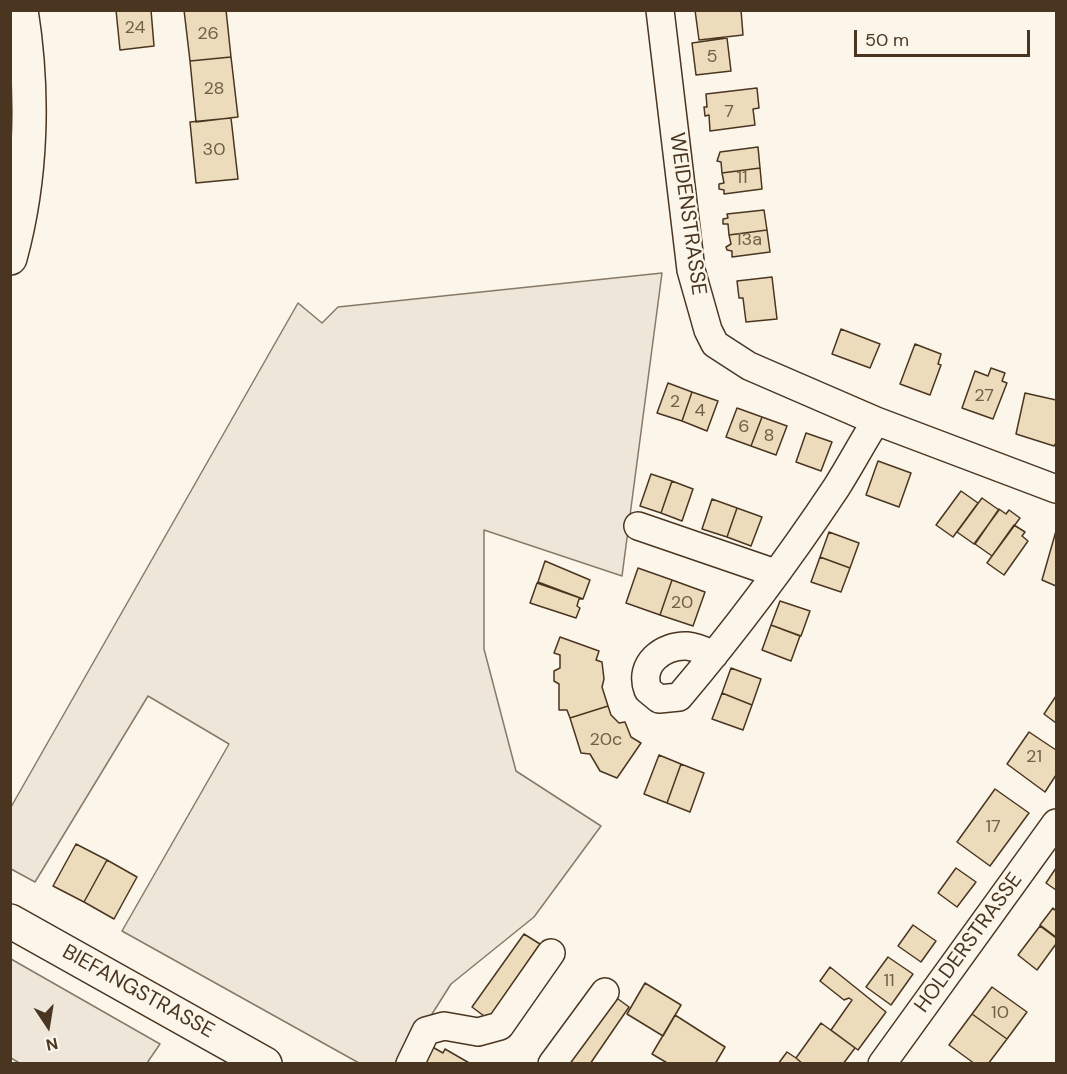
<!DOCTYPE html>
<html>
<head>
<meta charset="utf-8">
<style>
	body { margin:0 }
	#map { position:relative; width:1067px; height:1074px; overflow:hidden; background:#fbf6e9; font-family:"DM Sans",sans-serif }
	canvas { display:block }
	.frame { position:absolute; inset:0; border:12px solid #4a3520; pointer-events:none }
	.north { position:absolute; left:18px; top:996px; width:60px; height:60px; -webkit-text-stroke:4px #fbf6e9; paint-order:stroke; rotate:168deg; font-size:16px; font-weight:700; line-height:24px; text-align:center; color:#4a3520 }
	.north::after { content:''; display:block; margin:auto; width:21px; height:27px; background:#4a3520; clip-path:polygon(50% 0,100% 100%,50% 72%,0 100%) }
	.scale { position:absolute; left:854px; top:30px; width:176px; height:27px; box-sizing:border-box; border:3px solid #4a3520; border-top:0; padding-left:8px; font-size:18px; line-height:21px; white-space:nowrap; color:#4a3520; -webkit-text-stroke:4px #fbf6e9; paint-order:stroke }
</style>
</head>
<body>
<div id="map">
<canvas width="1067" height="1074"></canvas>
<div class="frame"></div>
<div class="north">N</div>
<div class="scale">50 m</div>
</div>
<script>
const ctx = document.querySelector('canvas').getContext('2d');
ctx.lineJoin = 'round';
function fillPath(path, color) {
  ctx.fillStyle = color;
  ctx.fill(path, 'evenodd');
}
function strokePath(path, color, width, dash) {
  ctx.strokeStyle = color;
  ctx.lineWidth = width;
  ctx.lineCap = dash ? 'butt' : 'round';
  ctx.setLineDash(dash || []);
  ctx.stroke(path);
}
function write(font, color, halo, rows, align = 'center') {
  ctx.font = font + ' "DM Sans",sans-serif';
  ctx.lineWidth = 4.5;
  ctx.setLineDash([]);
  ctx.textBaseline = 'middle';
  ctx.strokeStyle = halo;
  ctx.fillStyle = color;
  for (const [text, x, y, turn = 0] of rows) {
    ctx.save();
    ctx.translate(x, y);
    ctx.rotate((+turn || 0) * Math.PI / 180);
    ctx.textAlign = isNaN(turn) ? turn : align;
    if (halo) ctx.strokeText(text, 0, 0);
    ctx.fillText(text, 0, 0);
    ctx.restore();
  }
}
const green = new Path2D(`
	M662,273L622,576L484,530V649L516,771L601,826L534,917L451,984L401,1063H359L122,931L229,744L148,696L35,882L11,869V807L298,303L322,323L338,307Z
	M11,959L160,1044L147,1063L21,1064L11,1058Z`);
fillPath(green, '#ede6d9');
strokePath(green, '#887966', 1.5);
const building = new Path2D(`
	M116,10H151L154,46L120,50Z
	M184,10H226L231,57L190,61Z
	M695,10H741L743,35L699,40Z
	M727,38L731,71L696,75L692,43Z
	M231,57L238,117L196,122L190,61Z
	M757,88L759,108L753,109L755,125L710,131L709,115L705,116L704,107H707L706,94Z
	M231,118L238,179L196,183L190,122Z
	M758,147L760,168L722,173L721,162L717,161L720,152Z
	M760,168L762,189L724,194V190L719,189V184L724,183L722,173Z
	M764,210L767,230L729,235L728,224H723V219L728,218L727,214Z
	M767,230L770,252L732,257V251L727,250L726,247L731,244L729,235Z
	M772,277L777,319L746,322L743,298H739L737,281Z
	M841,329L880,344L870,368L832,354Z
	M915,344L941,354L938,364L941,365L930,395L900,384Z
	M991,368L1005,373L1002,381L1007,383L993,419L962,408L975,371L988,376Z
	M668,383L692,392L682,421L657,413Z
	M692,392L718,401L707,431L682,421Z
	M1025,393L1056,400V443L1054,446L1016,434Z
	M737,408L762,417L751,446L726,437Z
	M762,417L787,426L776,455L751,446Z
	M806,433L832,442L821,471L796,462Z
	M878,461L911,473L899,507L866,495Z
	M651,474L672,481L661,513L640,506Z
	M672,481L693,489L682,521L661,513Z
	M961,491L978,503L953,537L936,525Z
	M982,498L999,510L974,544L957,532Z
	M712,499L737,508L727,537L702,529Z
	M737,508L762,517L751,546L727,537Z
	M999,509L1006,514L1009,510L1020,518L992,556L975,544Z
	M1014,525L1025,532L1022,536L1028,541L1004,575L987,563Z
	M1056,531V586L1042,580Z
	M829,532L859,543L850,568L820,557Z
	M820,557L850,568L841,592L811,582Z
	M545,561L590,580L583,599L538,582Z
	M638,568L672,580L660,615L626,603Z
	M672,580L705,592L693,626L660,615Z
	M537,583L583,599H579L577,606L580,608L576,618L530,603Z
	M780,601L810,611L801,636L771,625Z
	M771,625L800,636L791,661L762,650Z
	M560,637L599,651L596,660L602,662L604,679L602,687L608,706L570,718L567,710H559V684L554,681V671L560,668V655L554,653Z
	M731,668L761,679L752,705L722,693Z
	M722,693L752,705L743,730L712,719Z
	M1056,696V723L1044,714Z
	M608,706L611,715L619,723L625,722L631,737L641,743L617,778L600,771L590,754L581,753L570,718Z
	M1029,732L1056,750V775L1045,792L1007,764Z
	M659,755L681,764L667,803L644,794Z
	M681,764L704,773L690,812L667,803Z
	M995,789L1029,813L990,866L957,842Z
	M76,844L107,860L84,902L53,886Z
	M107,860L137,877L114,919L84,902Z
	M956,868L976,882L957,907L938,893Z
	M1056,868V890L1046,883Z
	M1053,908L1056,911V937L1040,925Z
	M913,925L936,941L921,962L898,946Z
	M1040,926L1056,938V944L1037,970L1018,955Z
	M524,934L540,944L488,1019L472,1007Z
	M888,957L913,974L891,1005L866,987Z
	M830,967L886,1012L858,1050L831,1030L852,1000L849,998L844,1000L820,981Z
	M645,983L681,1005L663,1036L627,1014Z
	M992,987L1027,1012L1007,1039L972,1014Z
	M614,996L629,1007L590,1064H565Z
	M972,1014L1007,1039L988,1064H975L949,1045Z
	M675,1015L725,1047L715,1064H669L652,1054Z
	M821,1023L855,1048L843,1064H803L796,1058Z
	M429,1045L443,1053L445,1049L471,1064H418Z
	M787,1052L796,1058L803,1064H778Z`);
fillPath(building, '#ecdcbc');
strokePath(building, '#4a3520', 1.5);
const minor = new Path2D(`
	M660,10L691,270L708,330L715,344L749,366L876,421L1056,489
	M638,526L775,573
	M714,655C705,651 697,647 687,646C663,645 638,664 648,690L659,699L679,697C735,631 788,560 836,488C850,466 862,443 876,421
	M410,1064L426,1031L444,1026L478,1032L500,1026L551,953
	M552,1064L605,992
	M882,1064L1056,823`);
const major = new Path2D(`
	M10,258C32,178 34,91 21,10
	M10,921L265,1064`);
strokePath(minor, '#4a3520', 30);
strokePath(major, '#4a3520', 36);
strokePath(minor, '#fbf6e9', 27);
strokePath(major, '#fbf6e9', 33);
write('18px', '#725f47', null, [
	["24",135,28],
	["26",208,34],
	["5",712,57],
	["28",214,89],
	["7",729,112],
	["30",214,150],
	["11",742,178],
	["13a",749,240],
	["27",984,396],
	["2",675,402],
	["4",700,411],
	["6",744,427],
	["8",769,436],
	["20",682,603],
	["20c",606,740],
	["21",1034,757],
	["17",993,827],
	["11",889,981],
	["10",1000,1013]
]);
write('21px', '#4a3520', '#fbf6e9', [
	["WEIDENSTRASSE",687,214,82],
	["HOLDERSTRASSE",969,943,-54],
	["BIEFANGSTRASSE",138,992,29]
]);
</script>
</body>
</html>
